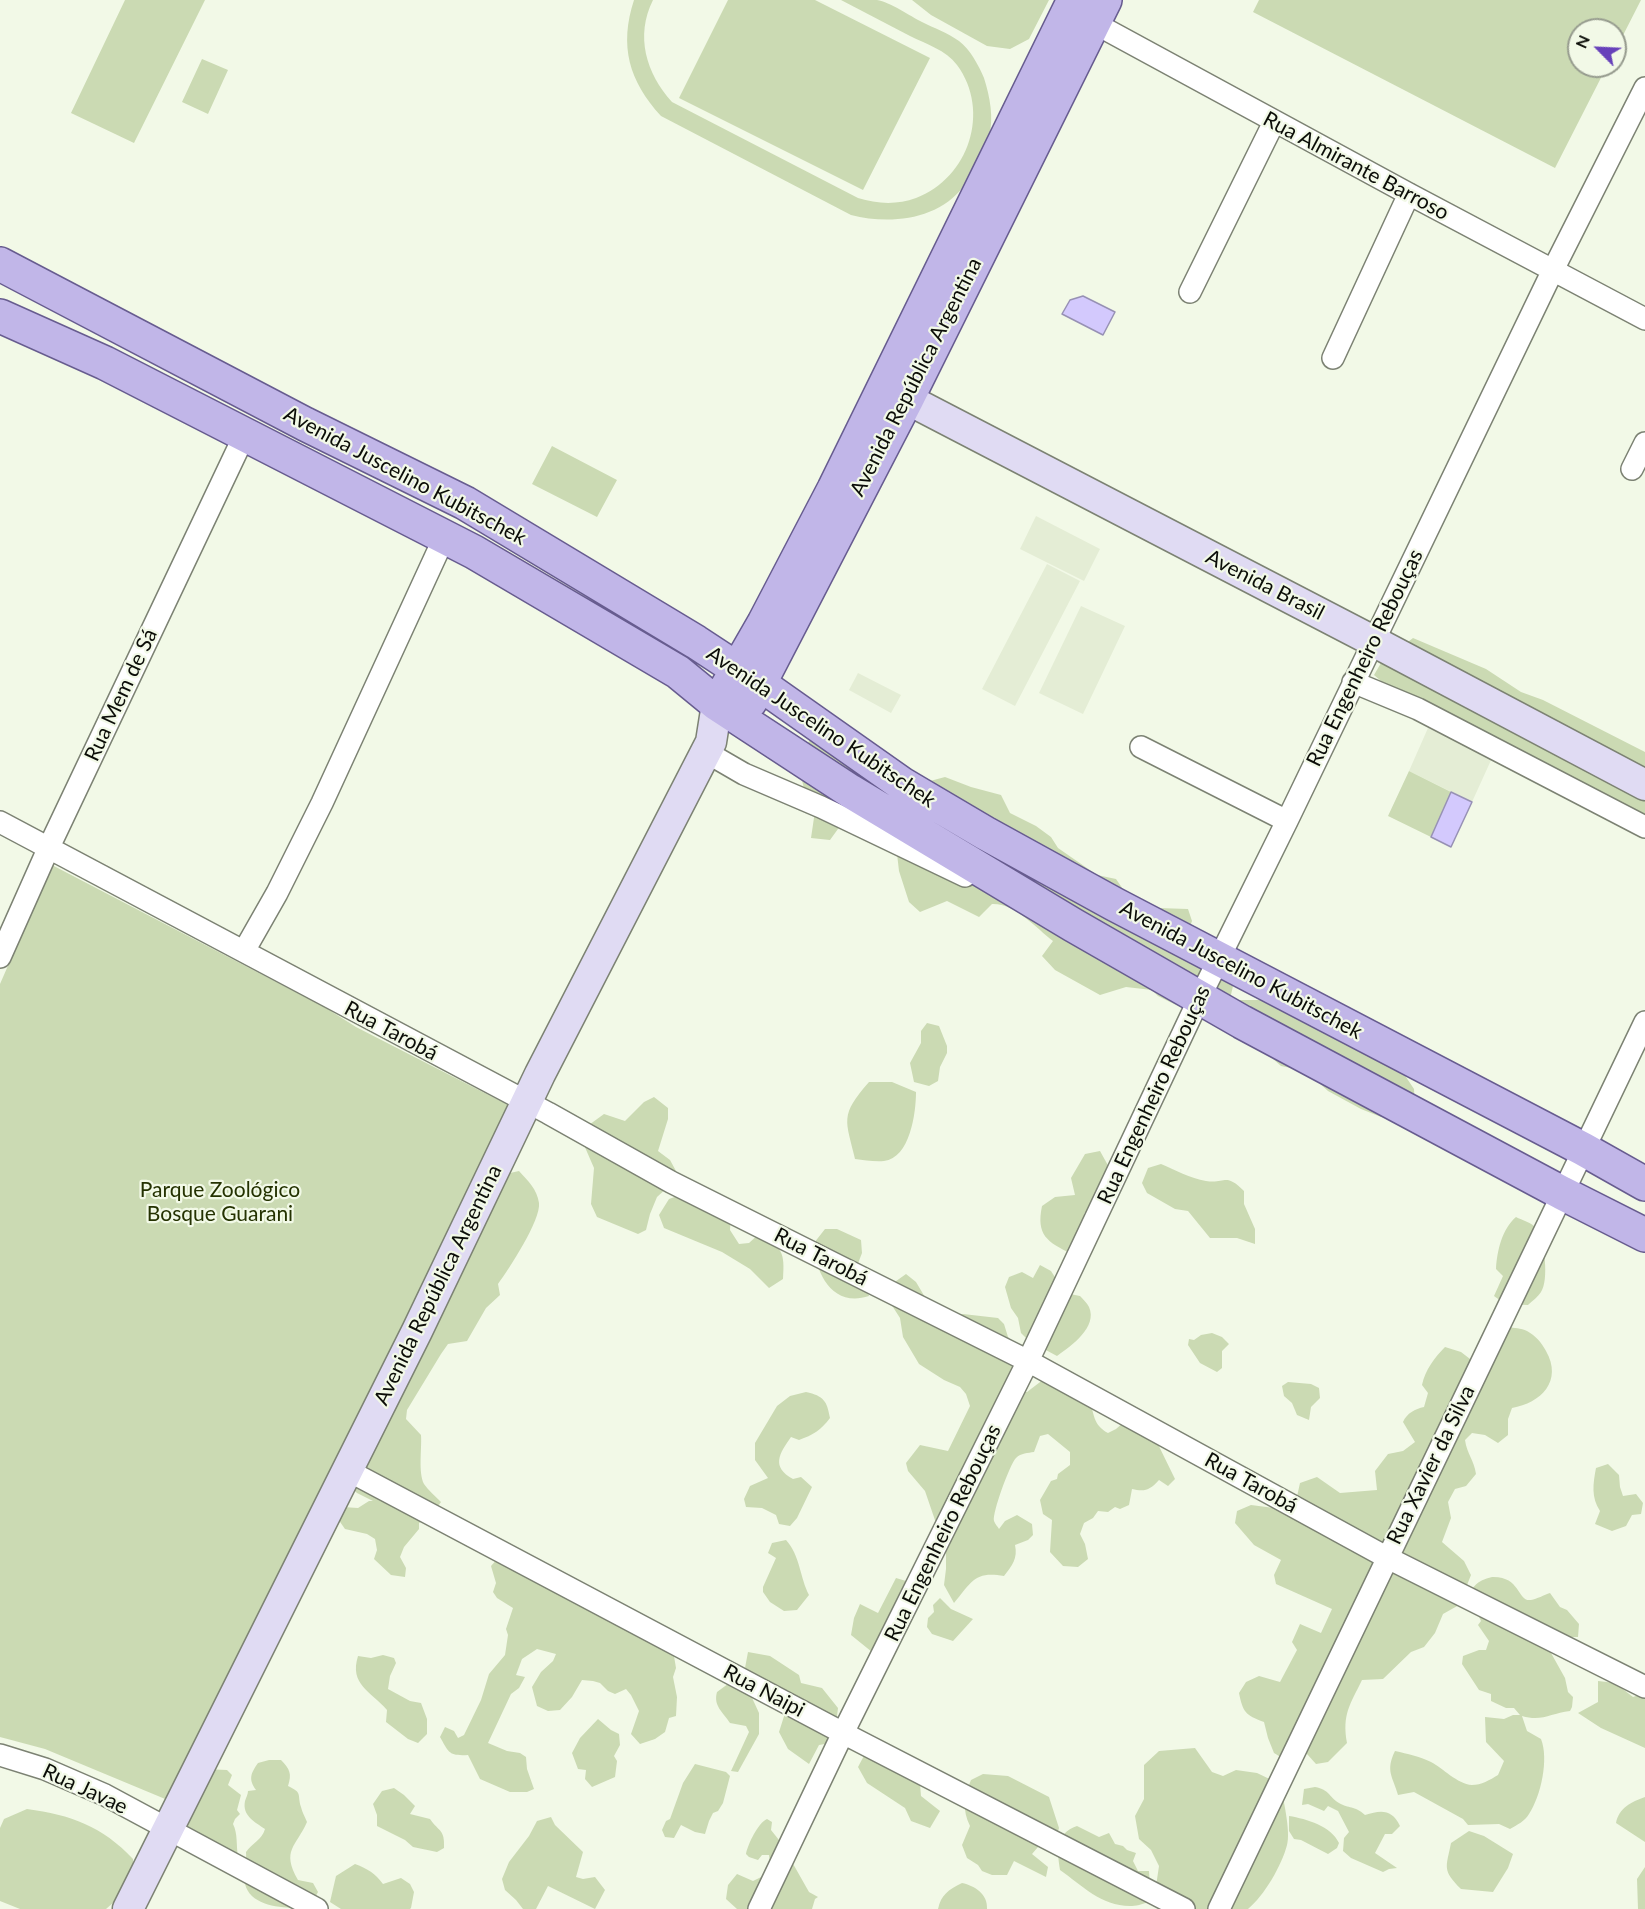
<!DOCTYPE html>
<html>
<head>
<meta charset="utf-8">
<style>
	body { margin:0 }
	#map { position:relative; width:1645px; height:1909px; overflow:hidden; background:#f2f9e7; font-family:Lato,sans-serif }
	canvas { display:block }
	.north { position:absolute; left:1567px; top:18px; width:60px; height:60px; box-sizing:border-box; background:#f2f9e7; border:2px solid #969b8e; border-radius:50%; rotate:294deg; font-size:16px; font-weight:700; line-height:24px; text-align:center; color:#0b0d08 }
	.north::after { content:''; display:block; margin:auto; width:21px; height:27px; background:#6741ba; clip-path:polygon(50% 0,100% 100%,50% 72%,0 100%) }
</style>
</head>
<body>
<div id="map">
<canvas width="1645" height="1909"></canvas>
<div class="north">N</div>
</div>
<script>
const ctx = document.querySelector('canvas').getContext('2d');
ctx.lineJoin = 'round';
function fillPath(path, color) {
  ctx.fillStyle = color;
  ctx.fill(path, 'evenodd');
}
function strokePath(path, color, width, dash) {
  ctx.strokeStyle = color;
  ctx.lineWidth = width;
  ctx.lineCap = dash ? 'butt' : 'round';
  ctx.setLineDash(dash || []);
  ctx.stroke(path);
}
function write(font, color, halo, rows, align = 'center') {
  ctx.font = font + ' Lato,sans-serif';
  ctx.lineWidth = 4.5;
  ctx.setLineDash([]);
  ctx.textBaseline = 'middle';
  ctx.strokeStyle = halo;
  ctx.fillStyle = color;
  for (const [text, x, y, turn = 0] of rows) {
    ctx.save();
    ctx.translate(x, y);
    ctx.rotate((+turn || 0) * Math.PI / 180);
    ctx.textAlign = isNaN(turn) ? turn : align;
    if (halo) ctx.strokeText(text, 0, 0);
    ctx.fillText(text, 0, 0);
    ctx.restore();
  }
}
fillPath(new Path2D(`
	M1036,516L1100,549L1084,581L1020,549Z
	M1047,564L1080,581L1015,706L982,689Z
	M1081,606L1125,626L1083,714L1039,693Z
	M858,673L901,695L891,713L849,690Z
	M1428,728L1492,758L1472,802L1409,771Z`), '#e4edd5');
fillPath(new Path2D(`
	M125,0H205L134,143L71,113Z
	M634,0H653C635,36 646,73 672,102L858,198C877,204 897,205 916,198C969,178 991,111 957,65C946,50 926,44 910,36C887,24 864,12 841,0C852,0 865,0 877,0C890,2 910,16 922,22C934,28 948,33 959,41C970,49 979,66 984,78C990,97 994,118 989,137C987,145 981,154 977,162C973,169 970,179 964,186C938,220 890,225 851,215L661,116C629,81 619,46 634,0Z
	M728,0H815L930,58L863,190L679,98Z
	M912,0H1049L1029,39L1010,49L987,46L931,15Z
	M1259,0H1641L1615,51V30H1579V66H1607L1555,168L1253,12Z
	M202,59L228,70L208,114L182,102Z
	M552,446L617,480L597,517L532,484Z
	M1413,638L1486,669L1521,692L1543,700L1645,752V827L1395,693L1374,675L1381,663Z
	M831,739L919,784L945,777L971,787L1001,795L1010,813L1036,826L1051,837L1058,848L1097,875L1116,879L1127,895L1158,908L1188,909L1192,921L1187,935L1224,966L1233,986L1230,999L1194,1014L1158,996L1152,990L1126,987L1100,995L1055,970L1042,956L1053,941C1036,928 1015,903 992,904L979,917L947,901L920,912L909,902L899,871L896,845L843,822L830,840L811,838L815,811L809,807L796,758L810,740Z
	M1409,771L1451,792L1431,837L1388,816Z
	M52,865L326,1008L356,1027L512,1107L492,1177L519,1171C528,1181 537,1189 539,1203C541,1220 509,1269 498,1284L500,1295L486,1308L467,1341L448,1344L441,1354L407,1410L406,1419L421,1435C422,1449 418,1472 424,1484C428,1490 435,1496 441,1502L430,1517L419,1523V1529L404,1547L400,1557L406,1568L405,1577L391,1575L374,1559L377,1550L375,1539L367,1534L345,1529L338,1519L343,1507L358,1508L369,1501H373L357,1493L345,1482L170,1801L45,1749L0,1737V984Z
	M1235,1000H1274L1400,1068L1414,1089L1415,1110L1400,1119L1381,1117L1361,1109L1328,1091L1317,1081L1296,1069L1281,1066L1272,1058L1241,1040Z
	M927,1023L939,1026L947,1046V1053L940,1067L938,1081L929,1086L914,1082L910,1063L921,1043V1031Z
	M869,1082H892L916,1092C916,1113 910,1158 884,1161C875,1162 864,1160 855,1159C846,1120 839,1116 869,1082Z
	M654,1097L668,1108V1119L658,1151L670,1160L676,1171L668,1187L657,1197L650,1214L646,1230L638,1234L597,1217L591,1204L594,1168L584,1145L582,1130L604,1114L625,1121L644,1102Z
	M1100,1151L1110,1169L1092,1212L1084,1213L1090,1224L1072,1254C1047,1242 1036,1235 1042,1206L1055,1197L1075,1195L1071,1178L1085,1154Z
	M1161,1164C1175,1170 1190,1178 1206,1181C1226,1184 1225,1172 1244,1191V1204L1255,1229V1244L1237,1238H1210L1188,1211L1175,1209L1147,1193L1142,1183L1148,1168Z
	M683,1194L731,1214L730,1230L739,1244L749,1243L760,1233C782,1249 785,1251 783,1279L769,1288L750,1269L722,1252L664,1228L659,1215L669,1199Z
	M1516,1217C1522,1220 1532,1223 1536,1228C1545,1239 1549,1281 1541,1292C1538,1297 1532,1301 1528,1305L1505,1304L1494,1296L1503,1276L1496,1269C1497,1251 1502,1229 1516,1217Z
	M825,1229H837L861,1240L862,1253L857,1266L864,1280L869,1296C833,1308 815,1274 814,1243Z
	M1040,1265L1051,1271L1065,1293L1080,1296C1083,1299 1087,1303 1089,1307C1098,1327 1071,1346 1057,1356L1029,1341L1021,1333L1018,1318L1011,1308L1005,1287L1009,1277L1022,1272L1033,1278Z
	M906,1274L916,1282L932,1309L948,1318L963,1314L998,1318L1004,1324L1008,1337L1020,1349L1018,1392H1027L1048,1376L1091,1404C1094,1417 1095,1426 1108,1433L1116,1429L1124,1422L1152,1432L1175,1479L1168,1486L1159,1480C1150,1490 1145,1492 1132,1489L1129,1505L1120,1509L1115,1507L1108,1512L1098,1511L1093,1518L1084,1523L1080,1534L1085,1544L1088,1559L1078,1567L1063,1566L1050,1552L1052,1520L1043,1514L1040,1500L1051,1481L1057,1479L1058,1474L1070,1465V1452L1048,1434L1040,1436L1034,1452C1028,1453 1021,1453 1016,1458C1010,1464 992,1513 994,1521C995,1524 998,1527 999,1529L1005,1521L1017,1515L1032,1524L1033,1535L1028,1540L1015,1545C1018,1558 1012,1566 1004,1576C974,1571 972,1582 954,1603L944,1585L946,1569V1540L937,1526L925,1491L908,1471L906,1463L920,1445L948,1451L970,1406L966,1394L960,1387L944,1380L919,1364L903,1337L900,1318L891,1304L890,1298L892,1284Z
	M1508,1327C1514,1328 1521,1328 1527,1331C1536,1336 1541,1342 1546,1351C1563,1381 1541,1403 1512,1408L1508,1419V1435L1498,1443L1485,1435L1472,1433L1465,1440C1467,1454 1474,1460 1476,1474L1466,1486L1455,1489L1448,1502L1451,1518L1442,1542L1464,1561L1471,1575L1459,1605L1443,1614L1435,1633L1424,1647L1411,1652L1383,1679L1362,1680C1350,1705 1342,1714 1347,1743L1328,1762L1316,1764L1307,1754L1297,1750L1284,1759L1274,1753L1268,1738L1264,1722C1245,1715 1243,1712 1239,1693L1246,1682L1259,1676L1280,1682L1297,1650L1292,1642L1300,1624L1321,1633L1332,1609L1276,1584L1274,1575L1281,1560L1254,1545L1235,1523L1237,1511L1251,1505L1274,1508L1296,1501L1300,1483L1317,1477L1340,1493L1377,1490L1375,1471L1388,1454L1403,1451L1415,1442L1403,1422C1407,1413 1415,1409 1424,1407L1428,1393L1422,1385C1425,1370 1435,1357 1445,1347L1461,1352L1474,1362Z
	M1212,1333L1222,1337L1229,1344L1222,1351V1368L1217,1372L1200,1363L1188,1345L1189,1339L1194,1340L1201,1335Z
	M1288,1382L1311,1384L1319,1388L1320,1398L1311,1407L1309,1420L1297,1415L1292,1403L1284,1396L1282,1386Z
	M806,1392C824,1396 827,1401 830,1418C821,1430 813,1435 799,1440L791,1437C779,1454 771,1467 793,1479L801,1477L812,1487L797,1518L790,1526L779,1524L776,1515L762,1508L746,1507L744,1499L750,1486L768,1478L755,1460V1443L777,1406L790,1396Z
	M1608,1464L1619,1475L1620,1487L1623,1496L1636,1494L1643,1503L1641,1514L1632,1515L1626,1526L1612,1531L1595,1524L1600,1511C1591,1497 1593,1484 1596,1468Z
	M786,1540C800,1555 800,1578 809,1595L797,1610L784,1611L770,1602L763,1592V1587L776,1558L768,1553L772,1543Z
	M500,1556L674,1656L676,1668L673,1677L677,1697L676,1716L669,1718L665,1732L655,1739L640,1744L631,1734L639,1711L631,1695L626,1689L615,1694L608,1691L600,1683L593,1681L582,1680L572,1697L560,1710L548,1711L537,1706L532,1687L541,1672L553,1661L556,1654L537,1649L522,1659L516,1675L525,1677L519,1688L511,1694L488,1743L507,1751L520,1753L526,1757L527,1769L534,1789L527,1792H510L480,1779L468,1755C449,1756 449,1753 440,1737L445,1727L454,1731L458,1738L464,1735L481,1700L489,1674L505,1655L508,1635L506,1629L513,1608L497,1598L493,1592L496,1583L491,1566Z
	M1492,1577C1521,1576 1517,1602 1531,1600C1537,1599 1544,1595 1550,1593L1560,1607L1567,1610L1579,1624L1578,1637H1561L1551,1642V1653L1565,1678L1568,1692L1573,1697L1572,1707L1570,1711C1551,1713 1542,1722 1522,1716L1527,1731L1541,1739C1549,1759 1541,1796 1529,1814C1525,1821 1517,1825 1510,1829L1499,1824L1468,1825L1463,1819L1414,1792L1398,1795C1393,1777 1385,1771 1395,1751C1408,1754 1419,1756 1431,1762C1443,1768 1457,1784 1472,1785C1481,1785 1490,1780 1498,1775L1504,1761L1486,1742L1485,1717L1504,1719L1513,1715H1520L1514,1708H1506L1491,1701V1694L1479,1690L1462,1664L1463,1656L1479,1650H1486L1489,1641L1478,1625L1481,1621C1472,1601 1461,1585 1492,1577Z
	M896,1578L906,1581L912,1588L872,1652L851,1635L854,1618L860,1604L878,1613Z
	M940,1598L951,1609L973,1619L953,1641L932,1634L927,1627L928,1618L934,1612L933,1605Z
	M748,1652L770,1656L799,1675L801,1683L822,1688L838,1708L837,1716L828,1725L831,1743L819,1745L809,1764L788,1749L779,1732L786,1710L748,1680L745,1668Z
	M383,1655L394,1658L396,1663L390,1676L388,1689L410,1701L421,1703L427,1719V1734L418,1743L408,1739L386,1722L387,1710C371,1691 349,1685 358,1656L371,1658Z
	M736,1678L748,1689L759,1713V1734L738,1772L731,1771L749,1732L746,1726L730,1723C723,1712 713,1706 717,1692Z
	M1598,1681L1615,1683L1633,1697L1645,1693V1748L1601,1728L1578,1713L1598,1702Z
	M598,1719L611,1730L619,1734L620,1745L614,1756L617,1761L615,1777L592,1787L585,1779L586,1770L578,1769L572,1753L580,1738Z
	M1195,1748L1212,1772L1223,1776L1236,1770L1257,1773L1280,1784C1283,1797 1291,1832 1287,1845C1282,1865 1264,1896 1248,1909H1167L1155,1893L1159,1866L1151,1850L1139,1839L1135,1816L1144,1799V1765L1159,1751Z
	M866,1752L920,1784L921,1796L940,1811L930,1828L911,1821L905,1808L867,1783L858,1767Z
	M269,1760H281C290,1769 292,1774 288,1786C303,1793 297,1794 301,1807C302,1812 305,1817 307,1822C296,1847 281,1850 298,1880L313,1883L318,1892L310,1907C291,1909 251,1909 245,1884C243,1876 247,1862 246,1852C252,1843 262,1840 265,1829C255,1822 242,1816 245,1801C246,1798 248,1794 248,1791L256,1790C248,1779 251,1773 258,1763Z
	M695,1764L726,1772L730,1776L723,1803L718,1811L713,1813L709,1821L705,1834L695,1832L681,1825L674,1838L665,1837L662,1830L666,1821L670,1819L683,1783Z
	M203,1769L227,1770L232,1775L228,1785L241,1795L237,1810L240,1814L235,1819L233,1824C238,1834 236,1845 238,1856L185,1827Z
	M983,1774L1008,1776L1049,1797L1059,1828L1054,1844L1038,1847L1032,1854L1048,1867L1046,1877L1014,1861L1007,1875H992L982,1871L978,1865L967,1858L962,1845L970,1826C962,1810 964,1796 971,1780Z
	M1315,1787C1330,1790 1328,1796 1339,1803C1349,1809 1354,1805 1365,1815C1381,1810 1392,1809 1400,1826L1392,1834H1385L1375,1853L1397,1868L1389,1869L1383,1872L1351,1858L1343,1851L1344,1838L1349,1832L1338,1811L1328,1806L1324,1811L1308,1804L1302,1805L1304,1789Z
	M394,1788L404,1795L415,1806L410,1814L430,1819C439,1832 445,1829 444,1848L437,1852L413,1847L405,1840L377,1826V1815L373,1804L382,1791Z
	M1645,1797V1842L1616,1823C1619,1808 1631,1802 1645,1797Z
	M27,1809C71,1815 102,1826 133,1859V1880L122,1895L106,1909H20L0,1901V1828L4,1819Z
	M1289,1816C1307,1819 1331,1826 1339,1843L1337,1848L1328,1854L1301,1840L1294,1839L1289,1831Z
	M551,1817L555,1825L583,1852L576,1877L583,1879L595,1877L605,1890L595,1909L548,1886L536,1909H523L516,1900L505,1890L502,1879L509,1862L529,1836L537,1821Z
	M767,1819L772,1822L771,1830L783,1845L770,1863L769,1855H762L758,1860L749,1857L746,1854C748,1844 758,1823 767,1819Z
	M1077,1826L1099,1837L1109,1833L1115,1844L1123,1846L1127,1850L1136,1853L1133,1861L1138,1871H1149L1151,1901C1145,1903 1138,1906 1132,1906C1102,1907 1083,1886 1060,1870C1057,1850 1055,1834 1077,1826Z
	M1469,1831L1484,1836L1513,1854L1508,1868L1493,1892L1461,1889C1442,1870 1446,1868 1451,1843Z
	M792,1862L809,1892L818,1897L815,1899L812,1909H737L726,1899L728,1885L737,1874L753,1881Z
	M355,1864C368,1869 375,1873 383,1884L401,1878L410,1884L414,1892L411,1908L410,1909H341L330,1902L336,1876Z
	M1645,1867V1909H1638L1637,1879Z
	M962,1883C975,1886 988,1894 987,1909H938C941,1895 948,1890 962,1883Z`), '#cbdab3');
const water = new Path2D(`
	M1083,296L1115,312L1103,335L1062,314L1070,300Z
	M1451,792L1472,802L1451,847L1431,837Z`);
fillPath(water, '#d3c9fd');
strokePath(water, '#9791b4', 1.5);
const street = new Path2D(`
	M1083,17L1409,194L1645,319
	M1190,292L1274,122
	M1333,358L1409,194
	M1632,469L1645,443
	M1353,682L1418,709L1645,827
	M1141,747L1287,821
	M706,752L744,774L821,807L965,876
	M0,822L548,1113L671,1182L1028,1361L1386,1557L1645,1687
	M244,951L277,893L322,803L444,538
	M0,957L49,847L245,434
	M347,1470L843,1733L1184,1909
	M0,1755L45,1769L105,1795L317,1909
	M759,1909L843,1733L1028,1361L1200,997L1287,821L1553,270L1645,88
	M1219,1909L1645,1022`);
const secondary = new Path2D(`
	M885,390L907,399L1373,641L1645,785
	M128,1909L417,1331L540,1074L711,742L717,704`);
const primary = new Path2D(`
	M0,264L305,424L465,503L696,642L760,684L902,784L985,833L1114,904L1583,1149L1645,1184
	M0,316L105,363L474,552L678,672L717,704L850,791L1073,925L1242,1022L1562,1193L1645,1235
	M726,689L764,623L834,489L1074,0
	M750,702L907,399L1105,0`);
strokePath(street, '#7c8273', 24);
strokePath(secondary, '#7c8273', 33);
strokePath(primary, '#675c8f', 36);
strokePath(street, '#fff', 21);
strokePath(secondary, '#e0dbf3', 30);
strokePath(primary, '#c1b6e8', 33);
write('21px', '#0b0d08', '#f2f9e7', [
	["Rua Almirante Barroso",1356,166,28],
	["Avenida República Argentina",916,377,-63],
	["Avenida Juscelino Kubitschek",405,476,28],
	["Avenida Brasil",1265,585,27],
	["Rua Engenheiro Rebouças",1365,658,-64],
	["Rua Mem de Sá",121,695,-65],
	["Avenida Juscelino Kubitschek",821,727,34],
	["Avenida Juscelino Kubitschek",1241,970,28],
	["Rua Tarobá",391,1031,28],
	["Rua Engenheiro Rebouças",1154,1095,-65],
	["Rua Tarobá",821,1257,27],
	["Avenida República Argentina",438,1285,-64],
	["Rua Xavier da Silva",1431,1465,-64],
	["Rua Tarobá",1251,1483,29],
	["Rua Engenheiro Rebouças",943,1533,-64],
	["Rua Naipi",764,1691,28],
	["Rua Javae",85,1789,25]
]);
write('21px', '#243201', '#f2f9e7', [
	["Parque Zoológico",220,1190],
	["Bosque Guarani",220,1214]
]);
</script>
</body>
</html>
